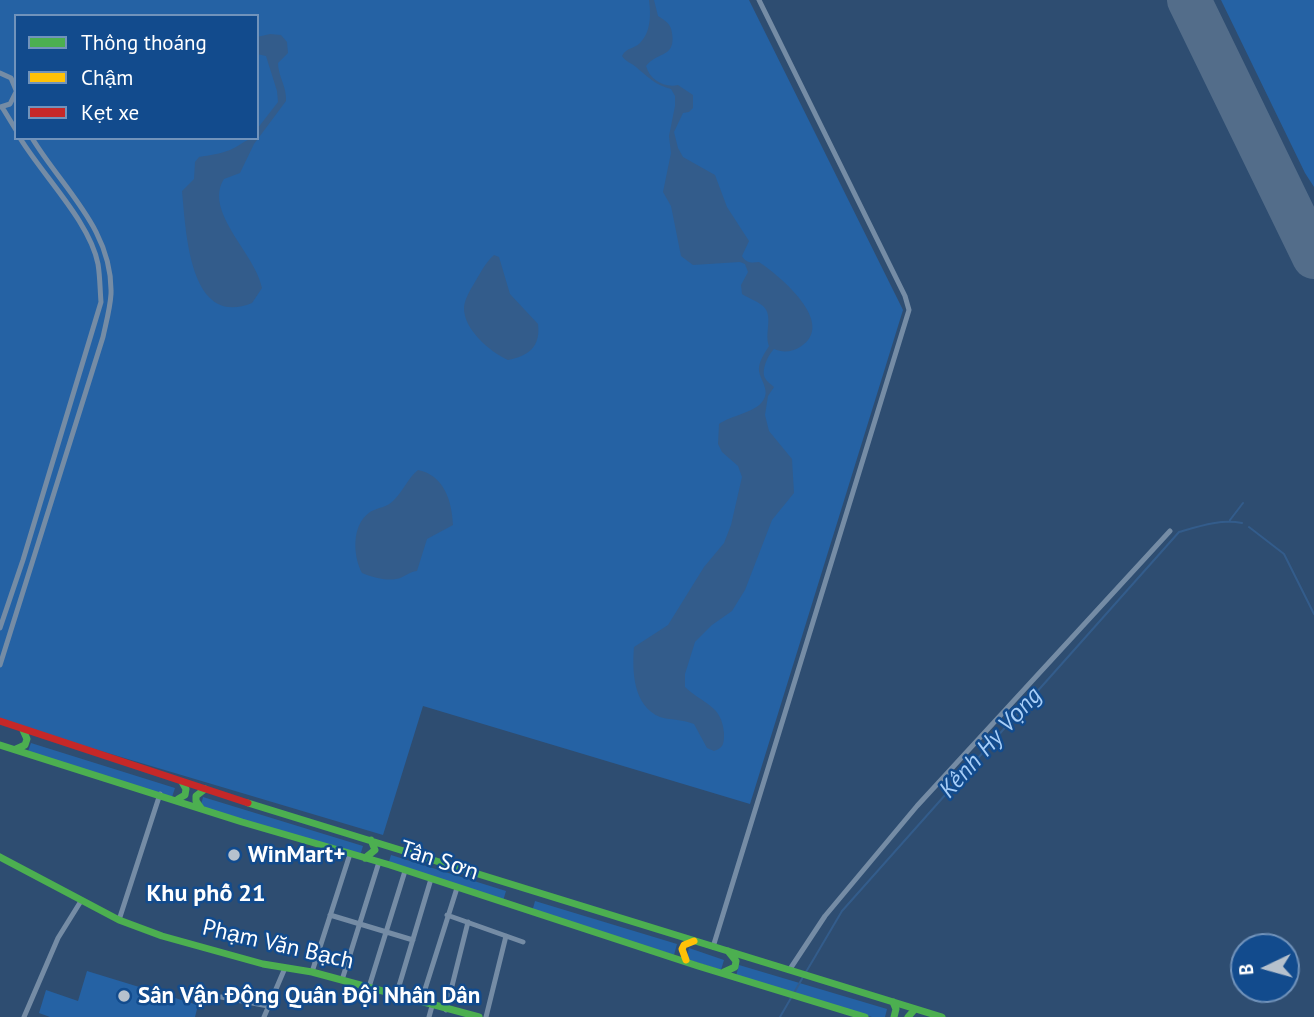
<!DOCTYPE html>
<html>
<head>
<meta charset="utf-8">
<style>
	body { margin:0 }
	#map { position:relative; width:1314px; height:1017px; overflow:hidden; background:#2e4d71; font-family:"PT Sans",sans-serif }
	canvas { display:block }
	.legend { position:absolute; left:14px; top:14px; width:245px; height:126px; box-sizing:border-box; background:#124b8d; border:2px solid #7193bb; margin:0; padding:9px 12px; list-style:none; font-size:21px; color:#fff }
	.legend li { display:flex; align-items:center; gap:14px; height:35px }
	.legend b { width:35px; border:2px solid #7193bb }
	.north { position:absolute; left:1230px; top:933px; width:70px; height:70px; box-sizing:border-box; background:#124b8d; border:2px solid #7193bb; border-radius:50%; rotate:265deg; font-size:19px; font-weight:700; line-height:28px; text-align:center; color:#fff }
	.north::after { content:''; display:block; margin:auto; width:24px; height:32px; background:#b6c1cd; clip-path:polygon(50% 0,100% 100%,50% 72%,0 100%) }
</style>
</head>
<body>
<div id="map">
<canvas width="1314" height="1017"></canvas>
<ul class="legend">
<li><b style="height:9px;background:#4caf50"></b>Thông thoáng</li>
<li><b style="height:9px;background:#ffc107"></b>Chậm</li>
<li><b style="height:9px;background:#c62828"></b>Kẹt xe</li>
</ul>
<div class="north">B</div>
</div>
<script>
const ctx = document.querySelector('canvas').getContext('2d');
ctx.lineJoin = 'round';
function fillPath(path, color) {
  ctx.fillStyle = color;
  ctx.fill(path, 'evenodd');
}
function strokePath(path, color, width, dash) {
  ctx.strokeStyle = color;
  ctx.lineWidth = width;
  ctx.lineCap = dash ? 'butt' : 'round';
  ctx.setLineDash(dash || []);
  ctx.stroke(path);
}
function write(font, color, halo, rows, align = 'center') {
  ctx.font = font + ' "PT Sans",sans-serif';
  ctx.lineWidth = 5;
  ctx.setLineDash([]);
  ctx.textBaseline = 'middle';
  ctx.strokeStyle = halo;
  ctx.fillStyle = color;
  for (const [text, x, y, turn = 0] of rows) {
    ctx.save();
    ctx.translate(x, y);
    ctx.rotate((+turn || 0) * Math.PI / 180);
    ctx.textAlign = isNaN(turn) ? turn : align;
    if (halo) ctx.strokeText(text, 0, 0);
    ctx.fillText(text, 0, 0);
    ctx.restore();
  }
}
fillPath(new Path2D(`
	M0,0H749L903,310L750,804L423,706L383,835L0,721ZM16,16H257V138H16Z
	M1221,0H1314V187L1305,173Z
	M31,743L175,788L171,800L27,754Z
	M203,797L363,846L360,856L200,809Z
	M391,855L506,891L503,901L388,865Z
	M535,901L677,944L674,955L532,912Z
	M689,948L724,960L721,970L686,959Z
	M739,965L887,1009L885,1017H872L736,976Z
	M87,971L198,1005L195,1017H50L39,1013L46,990L78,1001Z`), '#2562a4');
fillPath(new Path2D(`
	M649,0H654L658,16C666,21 671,24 672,33C676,58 658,51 646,66C650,80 664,88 678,85L693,95V108L689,112L683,113L674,132L678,148L683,157L715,175L727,207L749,241L742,256C746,263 751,263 759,262C780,276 838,324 800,347C792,352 783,353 774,349C768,355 761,370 765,378C767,382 771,384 774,387L768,396L765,415L769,431L792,459L794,493L772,520L745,590L732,611L712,625L695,642L685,674V687C703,704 722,705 724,733C724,743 724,748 714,751L707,748L694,724C682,719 669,720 660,717C633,706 632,671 634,647L668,625L704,567L724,543L731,525L742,477L738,466L722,452L718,444L719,424C730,416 755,412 762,402C771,391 761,382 759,371C758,362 765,353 769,346C764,333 774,316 763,306C757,301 748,298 742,294L741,285L748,272L745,264L740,262L693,265L681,256L671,206L663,192L671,153L669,136L675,106V96L671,89C655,85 648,77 636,67C630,62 626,62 622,56C627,47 634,49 640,43C651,32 651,15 649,0Z
	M270,34L281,35L287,42L288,53L278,63C278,76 287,87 286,101L254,144L240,173L224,179C203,212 256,254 262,288L252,303C189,329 186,231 182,191L194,179L195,162L199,157C210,155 220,154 230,150C240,146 246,138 257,138V129L278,102L277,91L266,56L257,54V37Z
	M494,255L499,257L510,294L538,324C541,347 528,356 508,360C490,352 463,329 464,307C465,298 471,289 475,282C481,272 485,263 494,255Z
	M418,470C444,475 452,501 453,525L427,539L417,571C408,572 404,578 396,579C385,581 372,577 362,573C353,556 351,525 370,512C378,507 387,508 394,500C403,491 408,478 418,470Z`), '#335c8b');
strokePath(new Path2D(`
	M1230,520L1243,503
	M1249,527L1284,554L1314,614
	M806,972L842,911L1179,532C1200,526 1221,519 1242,523
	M794,993L803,977
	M780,1017L791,998`), '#335c8b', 2);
strokePath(new Path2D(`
	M1290,208L1314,240`), '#536d8a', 18);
strokePath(new Path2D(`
	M1189,0L1314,257`), '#536d8a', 44);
strokePath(new Path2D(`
	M0,73L11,78L16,90
	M0,107L10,104L16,92
	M2,107L16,130
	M0,628L23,560L101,302C100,290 100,276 98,264C90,222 43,176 20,138
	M0,665L103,337C106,323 110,309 111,294C113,230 63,189 32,138
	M330,915L413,940
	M447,915L523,942
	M119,920L160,794
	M713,947L909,310L905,296L759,0
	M790,969L825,916L917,806L1170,531
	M312,972L350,854
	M342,980L379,862
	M369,987L405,871
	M396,996L431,879
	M221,997L268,1006
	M421,1002L457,888
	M446,1010L468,922
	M24,1017L58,938L81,901
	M264,1017L285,968
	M429,1017L432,1006
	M486,1017L506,936`), '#758ca5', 5);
strokePath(new Path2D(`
	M0,745L242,822L390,865L698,966L865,1017
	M16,749L25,745L27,739L23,730
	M178,799L185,795L186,789L182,782
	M248,803L942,1017
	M201,808L196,801V796L205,789
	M0,857L119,920L162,936L263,964L312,972L479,1017
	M365,858L375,850L371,840
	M724,972L735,967L736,961L728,951
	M893,1002L896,1009L894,1017
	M908,1017L915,1009`), '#4caf50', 7);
strokePath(new Path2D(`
	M686,960L682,949L684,945L694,941`), '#ffc107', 7);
strokePath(new Path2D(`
	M0,721L248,803`), '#c62828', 7);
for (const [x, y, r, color] of [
	[234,855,7,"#b6c1cd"],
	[124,996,7,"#b6c1cd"]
]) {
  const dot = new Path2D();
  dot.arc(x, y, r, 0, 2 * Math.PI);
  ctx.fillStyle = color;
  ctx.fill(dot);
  strokePath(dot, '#124b8d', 2.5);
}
write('bold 23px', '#fff', '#124b8d', [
	["WinMart+",248,855],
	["Sân Vận Động Quân Đội Nhân Dân",138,996]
], 'left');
write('23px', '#fff', '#124b8d', [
	["Tân Sơn",439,861,18],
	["Phạm Văn Bạch",278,945,13]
]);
write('italic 24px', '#a7cef8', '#124b8d', [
	["Kênh Hy Vọng",991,743,-48]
]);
write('bold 24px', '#fff', '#124b8d', [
	["Khu phố 21",206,894]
]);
</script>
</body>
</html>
